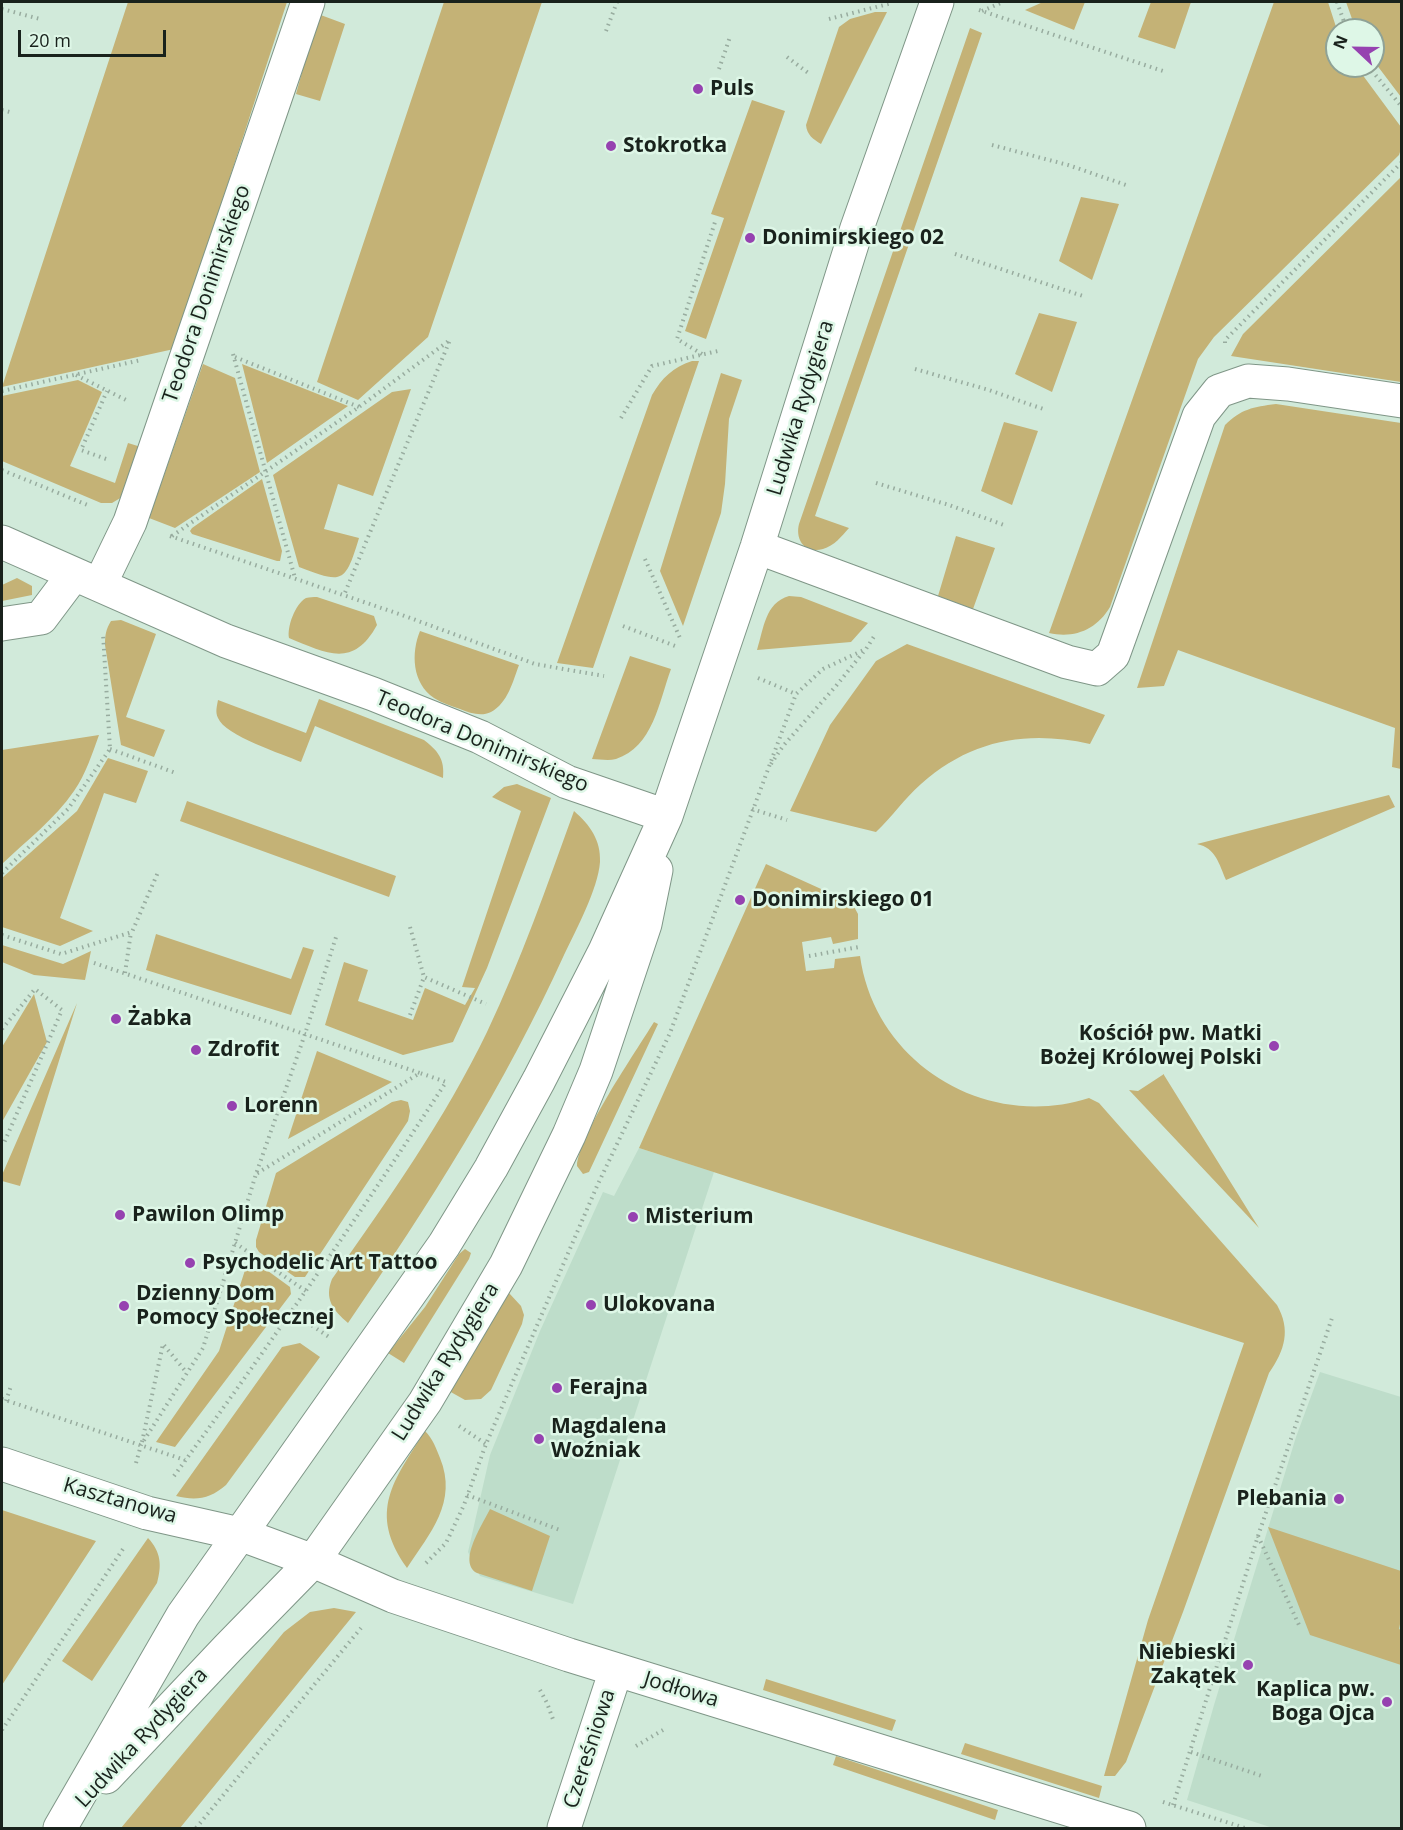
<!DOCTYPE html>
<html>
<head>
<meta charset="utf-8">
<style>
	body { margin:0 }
	#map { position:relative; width:1403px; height:1830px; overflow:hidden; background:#d1eada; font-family:"Open Sans",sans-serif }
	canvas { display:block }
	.frame { position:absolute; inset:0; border:3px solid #19221c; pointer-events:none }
	.north { position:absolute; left:1325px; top:18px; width:60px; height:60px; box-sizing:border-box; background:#def7e7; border:2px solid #8fa296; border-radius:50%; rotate:292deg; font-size:16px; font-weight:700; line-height:24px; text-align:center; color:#19221c }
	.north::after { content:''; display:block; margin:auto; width:21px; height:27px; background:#9642b0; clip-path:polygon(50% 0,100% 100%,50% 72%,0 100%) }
	.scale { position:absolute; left:18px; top:30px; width:148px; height:27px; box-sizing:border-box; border:3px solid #19221c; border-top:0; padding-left:8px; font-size:18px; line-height:21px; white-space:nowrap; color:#19221c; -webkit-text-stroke:4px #def7e7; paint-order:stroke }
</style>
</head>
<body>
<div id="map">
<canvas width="1403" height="1830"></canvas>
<div class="frame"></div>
<div class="north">N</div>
<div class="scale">20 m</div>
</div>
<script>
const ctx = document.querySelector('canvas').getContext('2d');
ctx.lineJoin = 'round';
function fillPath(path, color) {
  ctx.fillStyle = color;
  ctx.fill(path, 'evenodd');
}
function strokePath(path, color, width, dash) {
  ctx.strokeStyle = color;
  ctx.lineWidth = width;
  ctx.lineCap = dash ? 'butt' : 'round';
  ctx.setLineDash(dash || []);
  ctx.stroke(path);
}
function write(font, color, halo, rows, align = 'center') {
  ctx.font = font + ' "Open Sans",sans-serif';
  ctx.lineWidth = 5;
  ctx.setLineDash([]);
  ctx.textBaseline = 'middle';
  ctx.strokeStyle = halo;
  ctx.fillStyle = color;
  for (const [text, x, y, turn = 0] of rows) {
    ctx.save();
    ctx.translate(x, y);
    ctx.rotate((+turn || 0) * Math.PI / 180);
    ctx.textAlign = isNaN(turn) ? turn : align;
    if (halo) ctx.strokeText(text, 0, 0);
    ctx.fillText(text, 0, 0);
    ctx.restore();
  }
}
fillPath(new Path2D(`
	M639,1148L714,1172L573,1604L480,1576L468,1552L490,1455L540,1331L603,1192L614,1196Z
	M1320,1372L1401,1397V1828H1273L1187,1800L1214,1705L1296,1437Z`), '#beddca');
fillPath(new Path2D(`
	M128,2H287L174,349L2,387Z
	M444,2H542L428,337L358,400L317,382Z
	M1043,2H1085L1074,30L1025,10Z
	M1151,2H1191L1175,49L1138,37Z
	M1274,2H1328L1337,30V66H1356L1401,127V149L1399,155L1214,337L1198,359L1110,607C1097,629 1075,639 1049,633Z
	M1346,2H1401V97L1373,60V30H1356Z
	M875,12H887L821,144C813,139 807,135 806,125L839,27L850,19Z
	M318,14L345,24L320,101L296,94Z
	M970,28L982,33L815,516L849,528C842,536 834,546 823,549C805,554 795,540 799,524Z
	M752,100L785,111L706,339L685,331L724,218L711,214Z
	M1401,177V382L1231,356L1243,334Z
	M1081,197L1119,204L1092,280L1059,261Z
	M1039,313L1077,322L1052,392L1015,374Z
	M692,361H699L593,668L557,663L652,395C662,378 673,367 692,361Z
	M203,364L235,378L260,472L175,528L149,518Z
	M242,364L348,406L267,463Z
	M721,373L742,380L729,419L725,484L721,513L683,626L660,571Z
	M78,380L102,392L70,466L115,483L128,443L141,447L122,497L112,503H101L2,461V396Z
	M411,389L373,496L338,484L324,529L359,538C345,585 342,583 299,567L273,475L392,392Z
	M1276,404L1401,423V769L1392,767L1395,728L1178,650L1164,686L1137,688L1225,425C1241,409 1253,407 1276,404Z
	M1004,422L1038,431L1012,505L981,491Z
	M262,479L282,551L280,561H277L192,534L190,531L192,528Z
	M956,536L995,548L973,609L938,596Z
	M17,578L32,586V595L2,601V585Z
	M789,596L801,597L868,623L851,642L757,650C764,628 765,603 789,596Z
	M317,597L374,616L377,625C353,669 326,653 289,638C287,627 295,604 306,598C310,597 313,597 317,597Z
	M121,620L156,634L126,717L165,730L154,757L121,745L105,645C105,635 106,629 111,621Z
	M420,631L519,665C513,681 508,703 491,712C481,717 470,713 460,709C451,706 442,703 434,698C412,683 411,653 420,631Z
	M907,644L1088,709L1105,715L1090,744C1026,730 971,740 921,784C904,799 892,817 876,832L790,811L830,725L876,661Z
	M630,656L671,669C659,702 653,747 616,759C608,761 599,759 592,759Z
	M319,699L424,740C438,751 445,759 443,778L315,726L301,762C283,754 225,736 218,718C215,712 217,706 218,700L306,733Z
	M99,735C92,754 86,774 74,791C55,819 26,841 2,864V750Z
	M108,758L148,771L136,803L104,793L60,918L93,931L60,946L2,927V878L77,811Z
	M517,784L551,798L487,968L453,1042L403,1055L325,1025L344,962L368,970L358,1001L413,1020L425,988L465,1005L475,988L462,987L521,811L492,797L504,787Z
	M1389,795L1395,807L1226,880C1219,864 1216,848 1197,844Z
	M187,801L396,876L389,897L180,821Z
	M574,811C590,825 601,840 600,862C598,889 576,930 564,955C505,1085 429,1205 348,1323C333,1310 324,1299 332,1279C388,1200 445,1119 487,1032C521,960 547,886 574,811Z
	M766,864L852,903L858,914V939L833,944L831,937L802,942L806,971L834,968L835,959L860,956C875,1064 986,1131 1089,1098L1099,1103L1277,1305C1291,1330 1285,1350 1269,1373L1183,1612L1126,1762L1115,1776H1104L1148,1620L1244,1343L639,1148Z
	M156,934L291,979L303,947L314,950L291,1015L146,970Z
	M2,945L63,964L91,951L85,980L34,975L2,962Z
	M34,994L47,1042L2,1122V1047Z
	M77,1003L20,1186L2,1181V1175Z
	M654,1022L658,1024L589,1172L583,1174L577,1166C579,1134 635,1053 654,1022Z
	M317,1051L392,1082L288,1139Z
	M1164,1074V1075L1259,1228L1129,1090L1138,1091Z
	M401,1100L408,1102L410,1111L408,1121L305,1277H295L259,1252L256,1247V1240L276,1173L392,1102Z
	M465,1249L471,1253L469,1259L404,1363L388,1353L425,1307L459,1254Z
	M251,1263H257L290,1287L291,1294L175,1447L156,1442L219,1351L246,1267Z
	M509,1293L521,1306L524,1315L522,1324L491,1390L481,1399L465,1400L449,1391Z
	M300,1343L320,1357L226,1485C210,1499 196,1501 176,1496L282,1347Z
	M425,1431C433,1439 436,1448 440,1458C458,1502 430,1533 407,1568C367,1512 394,1480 425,1431Z
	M490,1509L550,1536L532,1591L477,1573C457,1562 483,1524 490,1509Z
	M2,1510L96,1541L2,1685Z
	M1268,1527L1401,1571V1619L1399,1629L1401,1630V1665L1310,1635Z
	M148,1538C161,1552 162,1565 157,1583L92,1681L62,1661Z
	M334,1608L356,1612L180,1828H121L284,1632L310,1612Z
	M766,1679L896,1720L892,1731L763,1690Z
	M965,1743L1102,1786L1099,1798L961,1754Z
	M836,1756L998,1810L995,1820L833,1765Z`), '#c4b276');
const minor = new Path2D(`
	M2,542L226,641L373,694L480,737L567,782L666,816
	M757,547L1067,662L1097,669L1113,655L1199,416L1219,391L1248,381L1288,384L1402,401
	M100,584L130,522L308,2
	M2,624L41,618L74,574
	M2,1464L147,1513L240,1534L313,1561L393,1596L569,1655L1129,1828
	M106,1777L228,1648L313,1561L425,1402L506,1265L569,1135L596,1071L645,924L656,870
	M60,1828L183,1615L444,1245L491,1168L539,1080L605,951L666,816L757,547L857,228L937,2
	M564,1828L616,1670`);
strokePath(minor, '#7f9687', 35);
strokePath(new Path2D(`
	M1337,2L1347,30
	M2,9L40,19
	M979,10L1166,72
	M982,11L1003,2
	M829,19L892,3
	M606,31L617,2
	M787,57L811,75
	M1368,66L1402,107
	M719,69L730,37
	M2,110L10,112
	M992,145L1068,165L1126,185
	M955,254L1086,297
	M1225,343V340L1402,162
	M233,354L295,578
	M702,354L677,339L715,222
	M235,357L359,407
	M915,369L989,390L1046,410
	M76,375L128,401
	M2,391L141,360
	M621,418L652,366L718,351
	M106,459L81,450L107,391
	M2,470L90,506
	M876,483L949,505L1004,525
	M170,536L402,615L535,664L604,676
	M172,536L359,407L450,340L344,595
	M645,559L680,638
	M623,626L678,647
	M758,678L796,694
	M110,749L176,773
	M771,764L783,746L836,686L865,650
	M752,809L787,820
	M2,873L68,809L110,749L103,633
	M410,927L424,977
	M2,935L61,954L132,932L159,870
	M809,956L859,947
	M94,963L420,1073
	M125,973L131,932
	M410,1015L424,977L486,1004
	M2,1029L35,989L62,1010L4,1143
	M235,1243L306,1291
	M292,1312L329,1337
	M2,1399L185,1460
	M6,1401L11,1386
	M459,1426L486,1444
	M142,1442L163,1344L187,1373
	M136,1463L141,1445L203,1348L256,1174L305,1034L337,934
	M174,1476C268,1347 359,1216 446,1082L420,1073L256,1174
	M467,1495L560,1530
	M1258,1536L1299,1625
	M426,1563L446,1543L464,1505L486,1444L597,1186L670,1033L796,694L823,669L866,649L875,635
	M540,1690L547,1703L554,1722
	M2,1730L123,1549
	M636,1746L663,1730
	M1191,1752L1262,1776
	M1163,1802L1245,1828
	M1173,1805L1258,1536L1332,1318
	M196,1828L361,1628`), '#98ac9f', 4, [1.5, 4.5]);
strokePath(minor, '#fff', 33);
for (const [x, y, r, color] of [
	[698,89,6,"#9642b0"],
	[611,146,6,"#9642b0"],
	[750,238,6,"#9642b0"],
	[740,900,6,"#9642b0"],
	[116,1019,6,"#9642b0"],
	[1274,1046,6,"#9642b0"],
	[196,1050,6,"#9642b0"],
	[232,1106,6,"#9642b0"],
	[120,1215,6,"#9642b0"],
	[633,1217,6,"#9642b0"],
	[190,1263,6,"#9642b0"],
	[591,1305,6,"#9642b0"],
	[124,1306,6,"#9642b0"],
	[557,1388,6,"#9642b0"],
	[539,1439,6,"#9642b0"],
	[1339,1499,6,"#9642b0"],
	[1248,1665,6,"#9642b0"],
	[1387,1702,6,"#9642b0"]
]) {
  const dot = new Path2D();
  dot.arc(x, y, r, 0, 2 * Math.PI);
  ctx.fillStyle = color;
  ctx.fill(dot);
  strokePath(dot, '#def7e7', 2);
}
write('bold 21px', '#19221c', '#def7e7', [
	["Puls",710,89],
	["Stokrotka",623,146],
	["Donimirskiego 02",762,238],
	["Donimirskiego 01",752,900],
	["Żabka",128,1019],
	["Kościół pw. Matki",1262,1034,"right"],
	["Bożej Królowej Polski",1262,1058,"right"],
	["Zdrofit",208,1050],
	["Lorenn",244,1106],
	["Pawilon Olimp",132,1215],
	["Misterium",645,1217],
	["Psychodelic Art Tattoo",202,1263],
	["Dzienny Dom",136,1294],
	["Pomocy Społecznej",136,1318],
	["Ulokovana",603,1305],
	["Ferajna",569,1388],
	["Magdalena",551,1427],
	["Woźniak",551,1451],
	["Plebania",1327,1499,"right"],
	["Niebieski",1236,1653,"right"],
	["Zakątek",1236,1677,"right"],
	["Kaplica pw.",1375,1690,"right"],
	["Boga Ojca",1375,1714,"right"]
], 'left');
write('21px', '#19221c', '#def7e7', [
	["Teodora Donimirskiego",207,294,-71],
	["Ludwika Rydygiera",801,408,-73],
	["Teodora Donimirskiego",482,742,23],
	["Ludwika Rydygiera",446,1362,-58],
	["Kasztanowa",120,1501,16],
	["Jodłowa",681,1690,17],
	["Ludwika Rydygiera",142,1738,-47],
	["Czereśniowa",590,1749,-72]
]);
</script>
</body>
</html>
